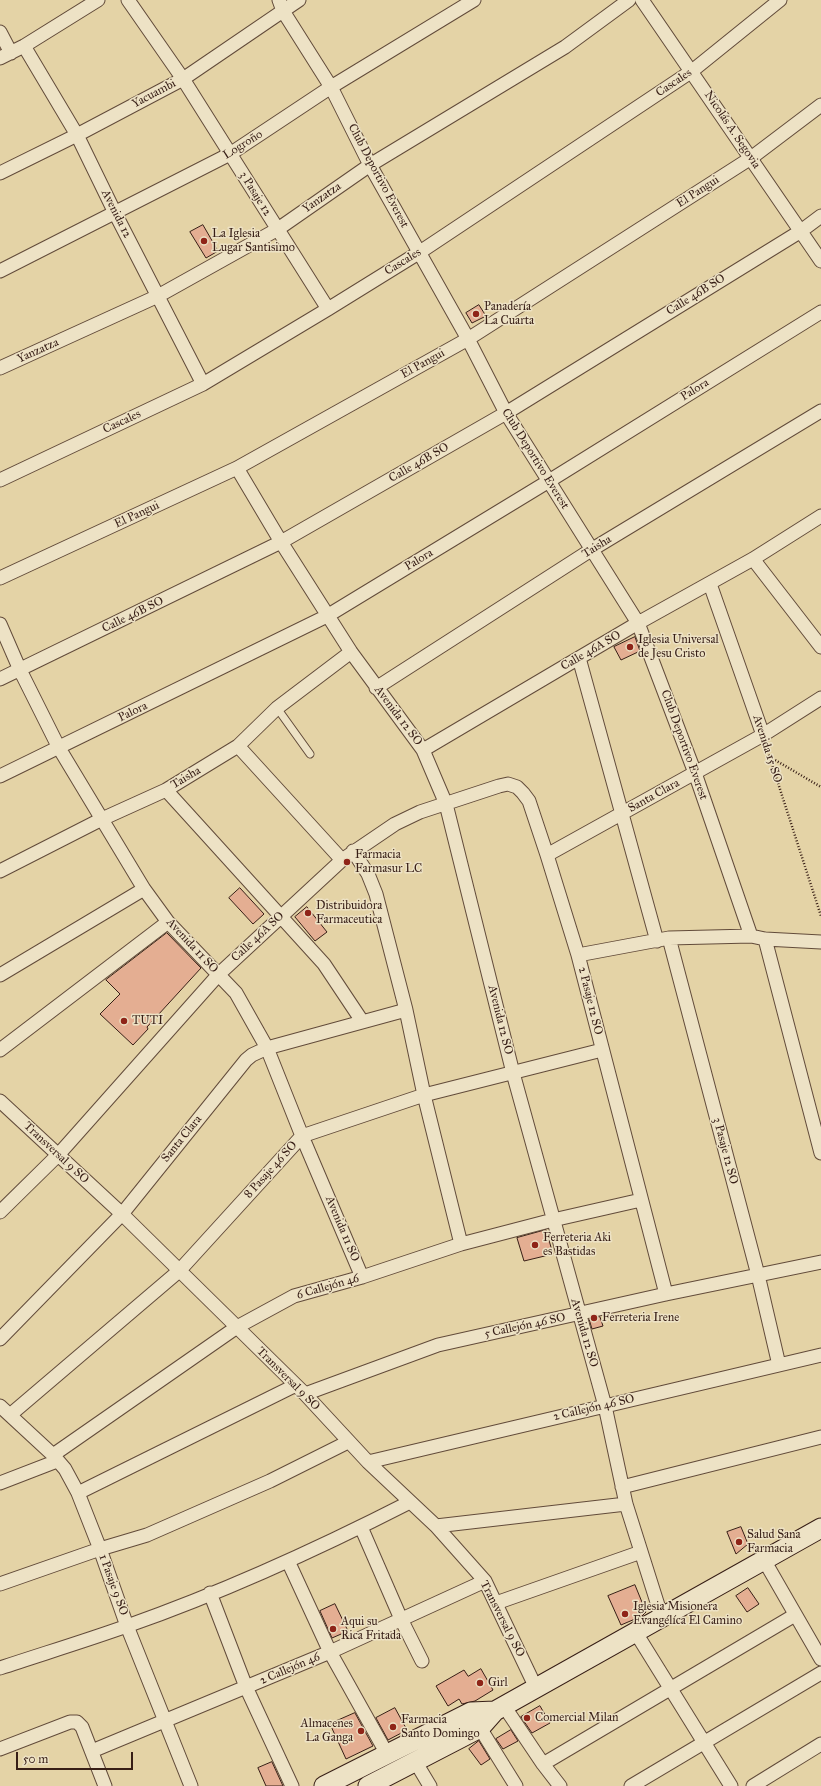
<!DOCTYPE html>
<html>
<head>
<meta charset="utf-8">
<style>
	body { margin:0 }
	#map { position:relative; width:821px; height:1786px; overflow:hidden; background:#e4d3a6; font-family:"IM FELL Great Primer",serif }
	canvas { display:block }
	.scale { position:absolute; left:16px; top:1752px; width:117px; height:18px; box-sizing:border-box; border:2px solid #371e16; border-top:0; padding-left:5px; font-size:12px; line-height:14px; white-space:nowrap; color:#371e16; -webkit-text-stroke:3px #ede2c5; paint-order:stroke }
</style>
</head>
<body>
<div id="map">
<canvas width="821" height="1786"></canvas>
<div class="scale">50 m</div>
</div>
<script>
const ctx = document.querySelector('canvas').getContext('2d');
ctx.lineJoin = 'round';
function fillPath(path, color) {
  ctx.fillStyle = color;
  ctx.fill(path, 'evenodd');
}
function strokePath(path, color, width, dash) {
  ctx.strokeStyle = color;
  ctx.lineWidth = width;
  ctx.lineCap = dash ? 'butt' : 'round';
  ctx.setLineDash(dash || []);
  ctx.stroke(path);
}
function write(font, color, halo, rows, align = 'center') {
  ctx.font = font + ' "IM FELL Great Primer",serif';
  ctx.lineWidth = 3;
  ctx.setLineDash([]);
  ctx.textBaseline = 'middle';
  ctx.strokeStyle = halo;
  ctx.fillStyle = color;
  for (const [text, x, y, turn = 0] of rows) {
    ctx.save();
    ctx.translate(x, y);
    ctx.rotate((+turn || 0) * Math.PI / 180);
    ctx.textAlign = isNaN(turn) ? turn : align;
    if (halo) ctx.strokeText(text, 0, 0);
    ctx.fillText(text, 0, 0);
    ctx.restore();
  }
}
const building = new Path2D(`
	M203,225L218,251L206,258L190,232Z
	M479,305L486,316L472,323L466,313Z
	M635,637L640,651L621,660L614,647Z
	M240,888L264,914L253,924L229,898Z
	M307,907L327,932L315,941L295,917Z
	M167,933L201,968L147,1027L148,1029L133,1045L100,1014L120,994L106,980Z
	M546,1230L553,1254L524,1261L517,1238Z
	M600,1317L603,1326L592,1329L589,1319Z
	M741,1527L748,1544L736,1554L727,1532Z
	M635,1585L646,1612L642,1616L621,1625L608,1596Z
	M748,1588L759,1604L747,1612L736,1596Z
	M335,1604L348,1631L332,1638L320,1611Z
	M481,1669L493,1690L475,1701L462,1704L459,1699L448,1706L436,1686L464,1670L468,1676Z
	M540,1706L550,1723L532,1733L521,1717Z
	M395,1708L407,1730L388,1740L376,1718Z
	M355,1713L373,1746L346,1759L330,1724Z
	M511,1730L518,1741L503,1749L496,1739Z
	M479,1741L490,1759L481,1765L469,1749Z
	M272,1762L283,1786H266L258,1768Z`);
fillPath(building, '#e4ae92');
strokePath(building, '#371e16', 1);
const lane = new Path2D(`
	M277,708L310,754`);
const street = new Path2D(`
	M128,0L183,79L328,309
	M279,0L283,11L331,87L370,165L468,339L506,413L638,623L695,773L751,936
	M642,0L821,261
	M0,32L11,53
	M24,46L77,135L115,213L203,384
	M0,58L24,46L98,0
	M0,173L77,135L183,79L299,0
	M0,271L230,154L331,87L474,0
	M0,368L158,296L278,229L370,165L565,47L629,0
	M237,468L281,542L351,652L423,750L446,804L513,1073L605,1406L626,1504L662,1618
	M0,480L203,384L328,309L420,252L692,71L780,0
	M753,559L821,647
	M0,578L237,468L468,339L751,158L821,105
	M710,584L763,735
	M0,624L20,670L59,748L144,889L168,922L236,993L267,1048L302,1136L362,1277
	M579,658L657,941
	M0,679L281,542L506,413L801,231L821,216
	M376,688L591,550L821,411
	M238,746L342,860
	M423,750L638,623L753,559L821,516
	M0,776L327,616L549,481L821,312
	M166,790L324,964L362,1021
	M353,851L368,874L376,894L406,1010L424,1095L461,1244
	M547,855L763,735L821,698
	M0,871L102,819L166,790L238,746L277,708L351,652
	M669,938L758,1275L779,1365
	M765,939L821,1153
	M578,955L669,938L751,936L765,939L821,942
	M0,975L144,889
	M0,1050L168,922
	M0,1101L122,1214L305,1394L368,1462L436,1526L485,1581L536,1688
	M0,1212L59,1154L219,974L342,860L395,824L420,812L499,786L508,784L517,787L523,793L529,801L547,855L578,955L666,1294
	M0,1339L122,1214L246,1060L252,1055L267,1048L406,1010
	M305,1394L438,1345L666,1294L821,1262
	M0,1406L53,1455L65,1469L78,1493L100,1549L127,1626L191,1786
	M10,1415L179,1271L302,1136L424,1095L602,1050
	M53,1455L237,1327L294,1296L362,1277L461,1244L553,1220L641,1200
	M368,1462L821,1355
	M0,1483L57,1461
	M622,1487L821,1437
	M78,1493L296,1385
	M436,1526L626,1504
	M361,1527L401,1619L422,1661
	M764,1560L821,1659
	M288,1561L330,1652L387,1754
	M0,1584L100,1549L147,1535L270,1481L348,1442
	M210,1593L246,1687L292,1786
	M496,1603L641,1552
	M636,1633L731,1786
	M0,1668C42,1654 85,1641 127,1626C224,1592 318,1549 410,1502
	M504,1706L543,1764L560,1786
	M480,1728L516,1786
	M0,1749L70,1722H77L82,1727L105,1786
	M92,1751L330,1652L485,1581
	M415,1761L430,1786
	M543,1764L795,1615
	M631,1786L821,1673
	M753,1786L821,1744`);
const secondary = new Path2D(`
	M324,1786L471,1712L495,1711
	M368,1786L480,1728L495,1711L821,1528`);
strokePath(lane, '#624b3a', 9);
strokePath(street, '#624b3a', 15);
strokePath(secondary, '#371e16', 21);
strokePath(new Path2D(`
	M767,749L821,916
	M770,757L821,787`), '#371e16', 2.5, [1, 2]);
strokePath(lane, '#ede2c5', 7);
strokePath(street, '#ede2c5', 13);
strokePath(secondary, '#ede2c5', 19);
for (const [x, y, r, color] of [
	[204,241,4,"#8f2418"],
	[476,314,4,"#8f2418"],
	[630,647,4,"#8f2418"],
	[347,862,4,"#8f2418"],
	[308,913,4,"#8f2418"],
	[124,1021,4,"#8f2418"],
	[535,1245,4,"#8f2418"],
	[594,1318,4,"#8f2418"],
	[739,1542,4,"#8f2418"],
	[625,1614,4,"#8f2418"],
	[333,1629,4,"#8f2418"],
	[480,1683,4,"#8f2418"],
	[527,1718,4,"#8f2418"],
	[393,1727,4,"#8f2418"],
	[361,1731,4,"#8f2418"]
]) {
  const dot = new Path2D();
  dot.arc(x, y, r, 0, 2 * Math.PI);
  ctx.fillStyle = color;
  ctx.fill(dot);
  strokePath(dot, '#ede2c5', 1.5);
}
write('12px', '#371e16', '#ede2c5', [
	["Cascales",674,83,-34],
	["Yacuambi",154,94,-28],
	["Nicolás A. Segovia",732,130,56],
	["Logroño",243,145,-32],
	["Club Deportivo Everest",378,176,62],
	["El Pangui",698,192,-33],
	["3 Pasaje 12",255,194,58],
	["Yanzatza",322,198,-35],
	["Avenida 12",116,214,63],
	["Cascales",403,262,-32],
	["Calle 46B SO",696,295,-32],
	["Yanzatza",38,351,-24],
	["El Pangui",423,364,-29],
	["Palora",695,390,-32],
	["Cascales",122,422,-25],
	["Club Deportivo Everest",535,459,58],
	["Calle 46B SO",419,463,-30],
	["El Pangui",137,515,-25],
	["Taisha",597,547,-32],
	["Palora",419,560,-31],
	["Calle 46B SO",133,615,-26],
	["Calle 46A SO",591,651,-30],
	["Palora",133,712,-26],
	["Avenida 12 SO",398,716,53],
	["Club Deportivo Everest",684,745,70],
	["Avenida 15 SO",767,749,72],
	["Taisha",186,778,-31],
	["Santa Clara",654,796,-29],
	["Calle 46A SO",258,937,-43],
	["Avenida 11 SO",192,946,47],
	["2 Pasaje 12 SO",590,1001,76],
	["Avenida 12 SO",500,1020,76],
	["Santa Clara",182,1139,-51],
	["3 Pasaje 12 SO",725,1151,75],
	["Transversal 9 SO",56,1153,43],
	["8 Pasaje 46 SO",271,1170,-48],
	["Avenida 11 SO",342,1229,67],
	["6 Callejón 46",328,1287,-16],
	["5 Callejón 46 SO",525,1326,-12],
	["Avenida 12 SO",584,1333,74],
	["Transversal 9 SO",288,1379,45],
	["2 Callejón 46 SO",594,1408,-13],
	["1 Pasaje 9 SO",113,1585,70],
	["Transversal 9 SO",502,1619,63],
	["2 Callejón 46",290,1669,-23]
]);
write('12px', '#371e16', '#ede2c5', [
	["La Iglesia",212,234],
	["Lugar Santisimo",212,248],
	["Panadería",484,307],
	["La Cuarta",484,321],
	["Iglesia Universal",638,640],
	["de Jesu Cristo",638,654],
	["Farmacia",355,855],
	["Farmasur LC",355,869],
	["Distribuidora",316,906],
	["Farmaceutica",316,920],
	["TUTI",132,1021],
	["Ferreteria Aki",543,1238],
	["es Bastidas",543,1252],
	["Ferreteria Irene",602,1318],
	["Salud Sana",747,1535],
	["Farmacia",747,1549],
	["Iglesia Misionera",633,1607],
	["Evangélíca El Camino",633,1621],
	["Aqui su",341,1622],
	["Rica Fritada",341,1636],
	["Girl",488,1683],
	["Comercial Milan",535,1718],
	["Farmacia",401,1720],
	["Santo Domingo",401,1734],
	["Almacenes",353,1724,"right"],
	["La Ganga",353,1738,"right"]
], 'left');
</script>
</body>
</html>
